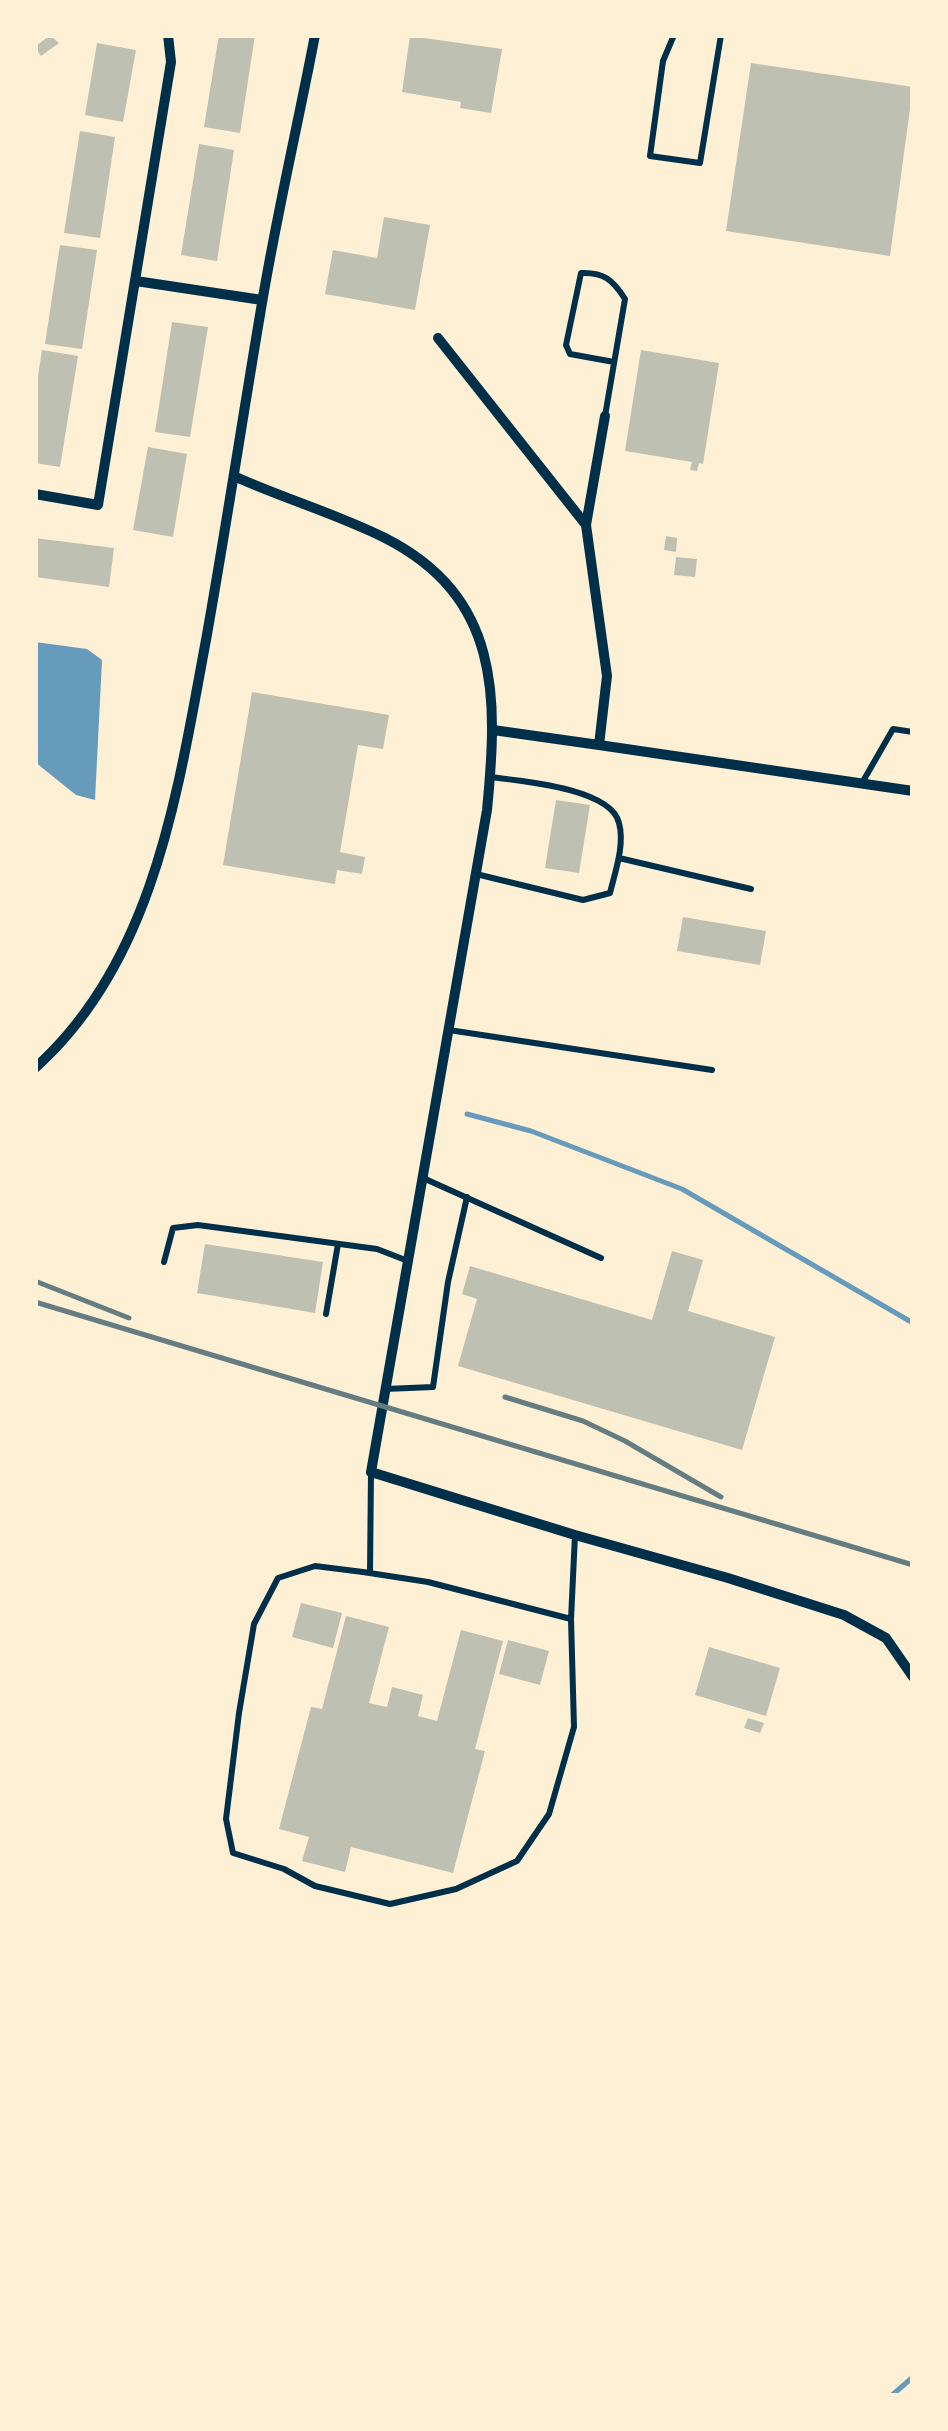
<!DOCTYPE html>
<html>
<head>
<meta charset="utf-8">
<style>
	body { margin:0 }
	#map { position:relative; width:948px; height:2431px; overflow:hidden; background:#fdf0d5; font-family:"PT Sans",sans-serif }
	canvas { display:block }
	.frame { position:absolute; inset:0; border:38px solid #fdf0d5; pointer-events:none }
</style>
</head>
<body>
<div id="map">
<canvas width="948" height="2431"></canvas>
<div class="frame"></div>
</div>
<script>
const ctx = document.querySelector('canvas').getContext('2d');
ctx.lineJoin = 'round';
function fillPath(path, color) {
  ctx.fillStyle = color;
  ctx.fill(path, 'evenodd');
}
function strokePath(path, color, width, dash) {
  ctx.strokeStyle = color;
  ctx.lineWidth = width;
  ctx.lineCap = dash ? 'butt' : 'round';
  ctx.setLineDash(dash || []);
  ctx.stroke(path);
}
fillPath(new Path2D(`
	M35,642L87,649L102,660L95,800L76,795L35,762Z`), '#669bbc');
strokePath(new Path2D(`
	M467,1114L531,1131L682,1189L913,1323
	M891,2396L913,2377`), '#669bbc', 5);
fillPath(new Path2D(`
	M50,35L59,43L41,56L35,47Z
	M219,35H255L240,133L204,127Z
	M410,36L502,49L491,113L460,108L461,102L402,92Z
	M97,43L136,50L123,122L85,115Z
	M751,63L913,87L890,256L726,231Z
	M80,131L115,137L100,238L64,233Z
	M199,144L234,150L217,261L181,255Z
	M384,217L430,225L415,310L325,294L333,250L377,258Z
	M60,245L97,250L82,349L45,344Z
	M172,322L208,327L190,437L155,432Z
	M42,350L78,356L60,467L35,463V396Z
	M641,350L719,363L703,464L699,463L697,471L690,470L692,462L625,451Z
	M148,447L187,454L173,537L133,530Z
	M666,536L677,538L676,552L664,550Z
	M35,538L114,548L109,587L35,577Z
	M676,557L697,559L695,577L674,575Z
	M252,692L389,715L383,749L358,745L340,852L365,857L362,874L337,870L335,884L223,865Z
	M556,800L590,805L579,873L545,868Z
	M683,917L766,931L760,965L677,951Z
	M205,1244L323,1262L315,1313L197,1293Z
	M672,1251L703,1260L688,1311L775,1337L742,1450L458,1366L477,1299L462,1294L470,1266L652,1320Z
	M301,1603L342,1613L333,1648L292,1637Z
	M346,1616L389,1627L369,1703L387,1707L392,1687L423,1695L418,1716L437,1721L461,1630L503,1641L475,1749L485,1751L453,1873L351,1847L345,1872L302,1861L309,1837L279,1829L311,1707L322,1709Z
	M508,1640L549,1651L540,1685L499,1674Z
	M709,1647L780,1668L766,1716L695,1695Z
	M748,1718L764,1723L760,1733L744,1728Z`), '#bec0b2');
strokePath(new Path2D(`
	M674,35L663,61L650,156L700,163L721,35
	M605,416L625,299C613,280 604,272 581,273L566,345L570,354L614,362
	M862,783L893,729L913,732
	M619,858L751,889
	M476,874L583,900L610,893C615,872 625,845 619,823C611,788 521,781 490,777
	M449,1030L712,1070
	M423,1178L601,1258
	M164,1262L173,1228L198,1225L377,1249L408,1261
	M326,1314L338,1244
	M385,1389L433,1387L448,1282L467,1197
	M370,1573L371,1472
	M571,1619L428,1582L363,1572L315,1566L278,1578L254,1624L239,1713L226,1819L233,1853L284,1869L315,1886L390,1904L456,1889L517,1861L549,1814L574,1727L571,1619L575,1535`), '#003049', 6);
strokePath(new Path2D(`
	M136,281L262,300
	M438,338L586,525
	M236,477C285,499 337,514 385,538C501,597 498,697 487,810L371,1472L575,1535L728,1578L844,1615L886,1638L913,1677
	M35,494L98,505L171,62L168,35
	M493,730L599,745L607,676L586,525L605,416
	M599,745L913,791
	M35,1068C155,961 178,789 206,640C226,528 243,415 262,303C277,213 298,124 315,35`), '#003049', 10);
strokePath(new Path2D(`
	M35,1281L129,1318
	M35,1302L913,1565
	M505,1397L583,1421L625,1441L721,1497`), '#657d81', 5);
</script>
</body>
</html>
